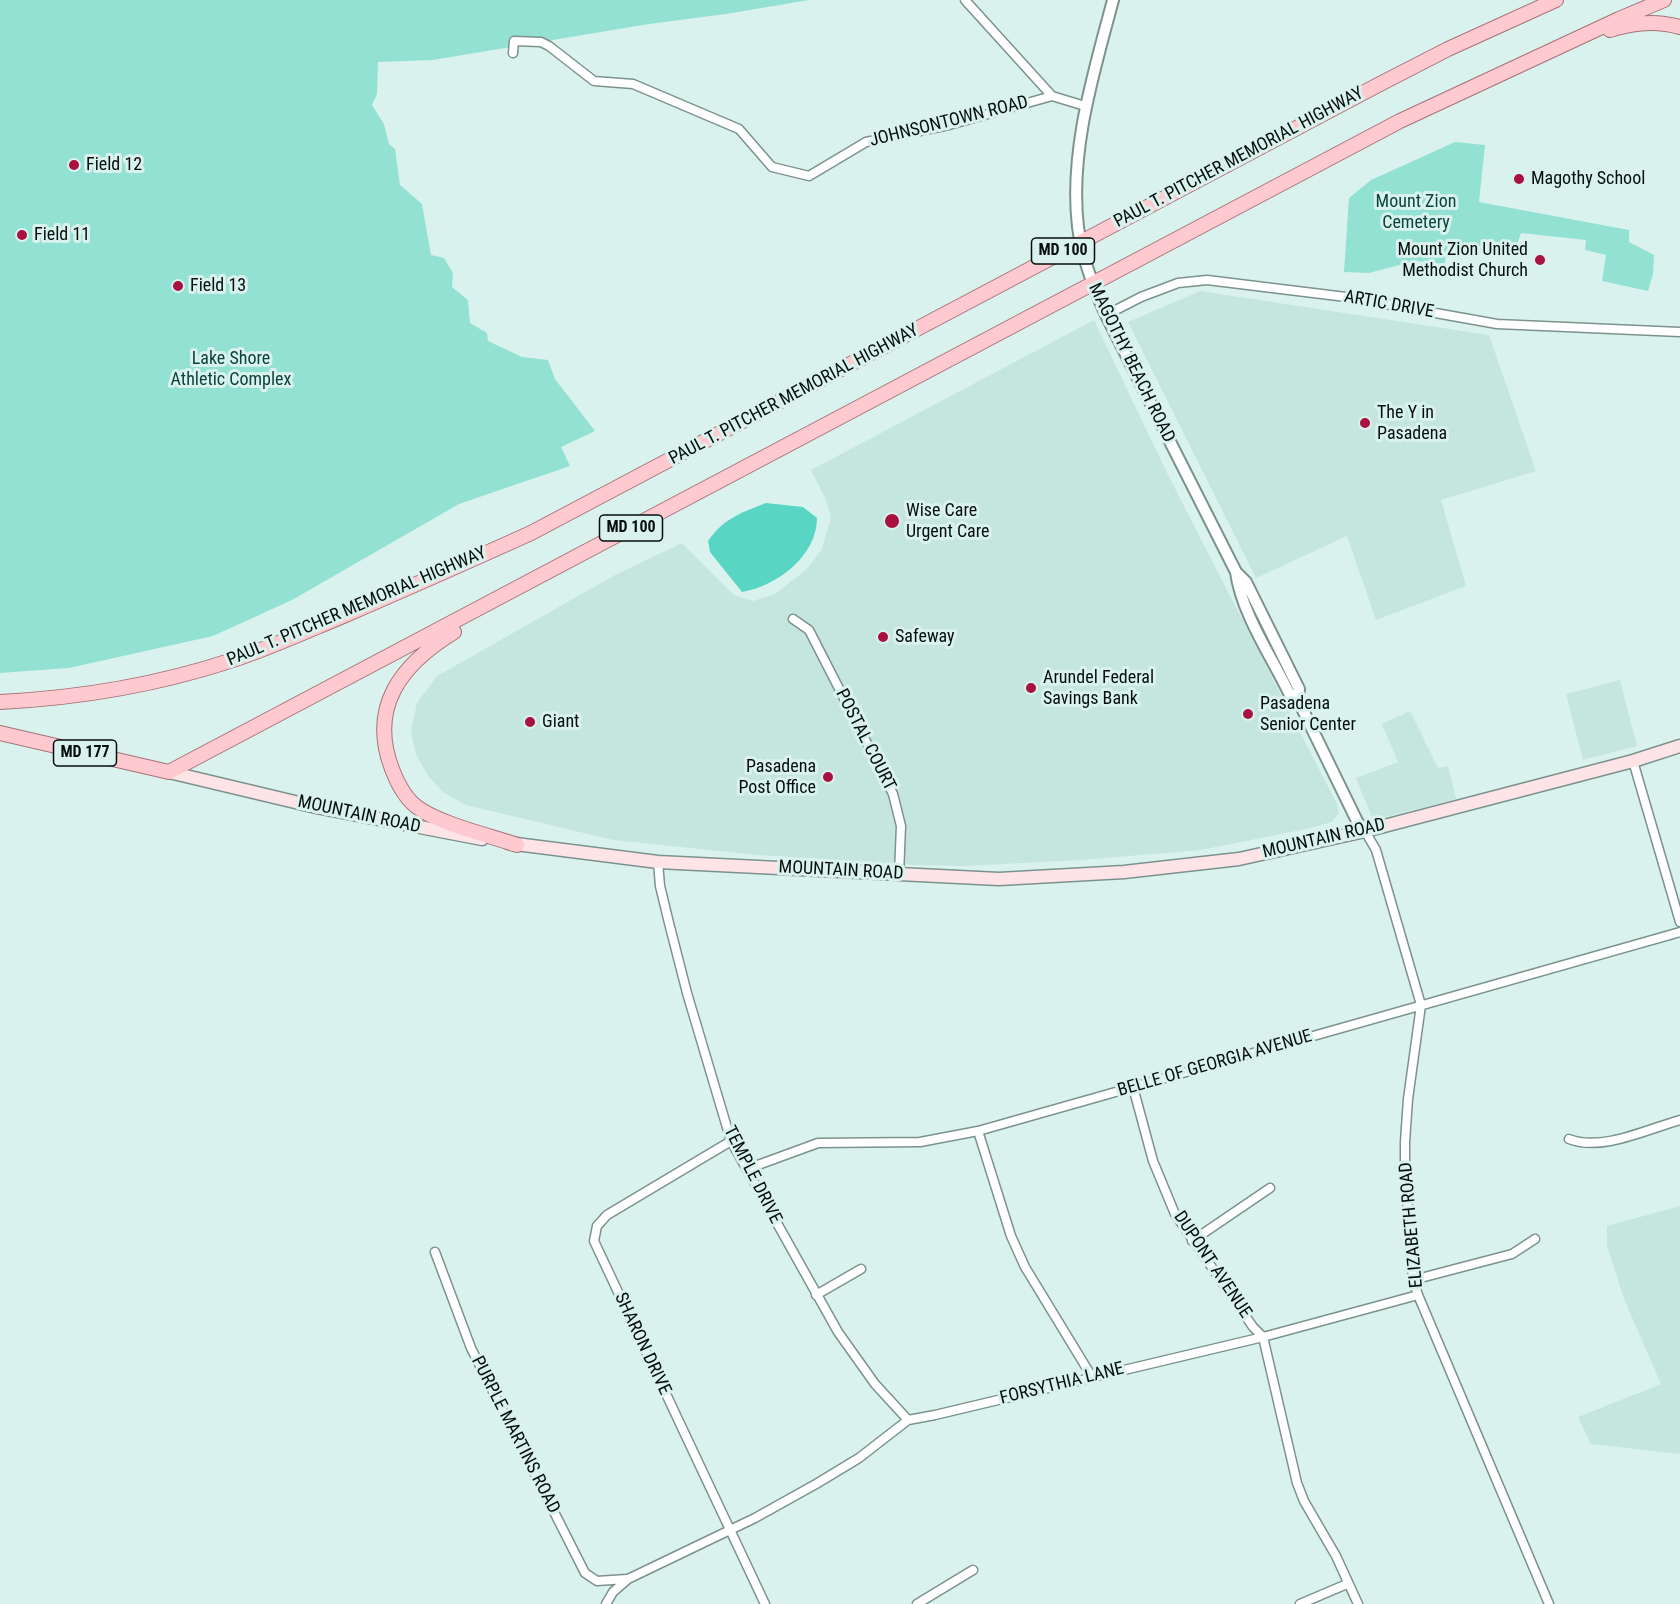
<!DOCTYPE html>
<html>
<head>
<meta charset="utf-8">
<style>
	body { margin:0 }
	canvas { display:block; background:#daf2ed }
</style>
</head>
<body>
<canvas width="1680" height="1604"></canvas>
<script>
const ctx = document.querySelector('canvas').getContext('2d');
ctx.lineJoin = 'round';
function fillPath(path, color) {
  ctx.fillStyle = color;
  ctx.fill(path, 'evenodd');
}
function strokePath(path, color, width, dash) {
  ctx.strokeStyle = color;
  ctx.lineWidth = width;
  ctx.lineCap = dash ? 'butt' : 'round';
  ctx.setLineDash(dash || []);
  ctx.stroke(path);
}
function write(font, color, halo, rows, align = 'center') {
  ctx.font = font + ' "Roboto Condensed",sans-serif';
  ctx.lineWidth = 6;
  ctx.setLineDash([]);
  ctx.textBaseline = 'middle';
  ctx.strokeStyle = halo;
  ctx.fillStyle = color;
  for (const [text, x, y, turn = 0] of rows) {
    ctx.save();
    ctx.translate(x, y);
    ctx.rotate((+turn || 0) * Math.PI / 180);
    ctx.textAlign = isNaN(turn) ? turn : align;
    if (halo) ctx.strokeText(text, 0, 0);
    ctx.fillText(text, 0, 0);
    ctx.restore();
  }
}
fillPath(new Path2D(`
	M1200,291L1489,335L1536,471L1441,500L1466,586L1376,620L1347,536L1256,578L1128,322Z
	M1094,320L1167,473L1337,804L1339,813L1332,822L1306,829L1201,850L1081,860L964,866L913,865L758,855L613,840L466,805L443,792L429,777L416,755L411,731L417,703L437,676L615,575L682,543L734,595L753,601L775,594L807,569L822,549L831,517L826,500L811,470Z
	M1620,680L1637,746L1583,760L1566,694Z
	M1410,711L1438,768L1448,766L1456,799L1373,820L1356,778L1398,762L1382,724Z
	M1680,1206V1454L1591,1444L1578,1417L1661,1384L1624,1299L1607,1246V1226Z`), '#c5e6df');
fillPath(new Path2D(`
	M0,0H809L726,14L649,24L433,60L378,62L377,94L372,105L384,124L389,144L395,149L400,185L422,204L431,255L444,258L453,273L452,287L468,300L470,323L487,333L488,341L522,357L548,360L555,379L595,431L561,447L570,466L459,504L292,600L213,636L69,668L0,673Z
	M1455,142L1485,145L1479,202L1629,230V242L1654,255L1653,274L1648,291L1602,281L1606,255L1585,250L1586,240L1521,233L1517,245L1492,241L1490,252L1446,250L1445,264L1415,261L1369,273L1344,272L1349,198L1371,180Z`), '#93e1d3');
fillPath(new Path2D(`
	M766,503L803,507L817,518C817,556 777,586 742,592L710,552L708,541C724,518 741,513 766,503Z`), '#58d6c3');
const minor = new Path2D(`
	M965,0L1052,96
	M513,53L514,41L541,42L549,46L594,81L633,84L739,129L772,167L809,176L866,142L949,125L1052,96L1085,106
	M1106,315L1141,297L1178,283L1207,280L1346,297L1497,324L1680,332
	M793,619L809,630L893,794L901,826L899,874
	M1633,761L1680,922
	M1365,831L1376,850L1421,1005L1408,1099L1405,1142V1169L1413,1280L1418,1295L1549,1604
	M658,862L660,886L669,923L687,993L731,1141L838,1332L875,1384L908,1420
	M1133,1087L1153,1161L1175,1214L1253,1327L1263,1337L1297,1483L1304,1501L1336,1556L1358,1604
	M978,1131L1011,1236L1025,1267L1092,1377
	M1569,1139C1601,1152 1648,1129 1680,1120
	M731,1141L607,1215L597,1226L594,1241L765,1604
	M747,1169L818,1143L920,1142L978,1131L1680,932
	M1192,1241L1270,1188
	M435,1252L471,1348L585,1573L597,1581L627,1579
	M1413,1280L1512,1254L1535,1239
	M816,1295L861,1269
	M606,1604L613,1592L628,1579L755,1518L816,1484L859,1458L908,1420L935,1415L1263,1337L1418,1295
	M917,1604L973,1570
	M1300,1604L1347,1584`);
const tertiary = new Path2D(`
	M1113,0C1094,72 1069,151 1078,227C1082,258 1093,287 1106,315L1236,572L1246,582L1299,689L1298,700
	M1236,572C1241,612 1271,656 1289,693L1298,700L1357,821L1365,831`);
const secondary = new Path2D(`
	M169,772L316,807L482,839
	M508,843L658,862L999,879L1124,872L1239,859L1365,831L1633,761L1680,746`);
const primary = new Path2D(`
	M1610,30C1634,22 1656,20 1680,27
	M454,632C402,664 368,706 392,769C397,782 406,799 417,807C437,823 491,836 517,845
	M0,702C79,698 157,685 233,660C270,648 307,631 343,616C406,589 469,561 531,533L1378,85L1448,49L1556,0
	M0,733L169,772L1400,121L1619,19L1664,0`);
strokePath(minor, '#7c928e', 11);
strokePath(tertiary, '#7c928e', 14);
strokePath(secondary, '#7c928e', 15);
strokePath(primary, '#a77177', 16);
strokePath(minor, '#fff', 8);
strokePath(tertiary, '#fff', 10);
strokePath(secondary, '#fee4e7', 12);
strokePath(primary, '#fecad0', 14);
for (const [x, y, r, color] of [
	[74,165,6,"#a81140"],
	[1519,179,6,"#a81140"],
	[22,235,6,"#a81140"],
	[1540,260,6,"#a81140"],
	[178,286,6,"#a81140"],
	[1365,423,6,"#a81140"],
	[892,521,8,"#a81140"],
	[883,637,6,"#a81140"],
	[1031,688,6,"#a81140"],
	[1248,714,6,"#a81140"],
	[530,722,6,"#a81140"],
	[828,777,6,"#a81140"]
]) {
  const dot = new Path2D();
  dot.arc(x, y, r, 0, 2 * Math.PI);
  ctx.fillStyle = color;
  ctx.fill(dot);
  strokePath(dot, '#daf2ed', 2);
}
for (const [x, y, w] of [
	[1063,251,63],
	[631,528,63],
	[85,753,63]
]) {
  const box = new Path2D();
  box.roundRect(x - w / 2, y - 13, w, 26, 4.5);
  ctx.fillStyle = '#daf2ed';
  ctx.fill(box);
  strokePath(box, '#060e0d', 1.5);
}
write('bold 16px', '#060e0d', null, [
	["MD 100",1063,251],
	["MD 100",631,528],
	["MD 177",85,753]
]);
write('18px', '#060e0d', '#daf2ed', [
	["JOHNSONTOWN ROAD",949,122,-14],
	["PAUL T. PITCHER MEMORIAL HIGHWAY",1239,158,-28],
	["ARTIC DRIVE",1389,305,10],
	["MAGOTHY BEACH ROAD",1131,363,64],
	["PAUL T. PITCHER MEMORIAL HIGHWAY",794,395,-28],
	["PAUL T. PITCHER MEMORIAL HIGHWAY",357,607,-23],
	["POSTAL COURT",865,740,63],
	["MOUNTAIN ROAD",359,815,12],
	["MOUNTAIN ROAD",1324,839,-13],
	["MOUNTAIN ROAD",841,871,3],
	["BELLE OF GEORGIA AVENUE",1215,1064,-16],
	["TEMPLE DRIVE",752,1175,63],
	["ELIZABETH ROAD",1412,1225,-95],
	["DUPONT AVENUE",1212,1265,56],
	["SHARON DRIVE",642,1344,65],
	["FORSYTHIA LANE",1062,1384,-14],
	["PURPLE MARTINS ROAD",515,1435,63]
]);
write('18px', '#060e0d', '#daf2ed', [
	["Field 12",86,165],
	["Magothy School",1531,179],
	["Field 11",34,235],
	["Mount Zion United",1528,250,"right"],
	["Methodist Church",1528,271,"right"],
	["Field 13",190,286],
	["The Y in",1377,413],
	["Pasadena",1377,434],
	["Wise Care",906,511],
	["Urgent Care",906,532],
	["Safeway",895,637],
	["Arundel Federal",1043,678],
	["Savings Bank",1043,699],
	["Pasadena",1260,704],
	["Senior Center",1260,725],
	["Giant",542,722],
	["Pasadena",816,767,"right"],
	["Post Office",816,788,"right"]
], 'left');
write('18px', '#09443c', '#daf2ed', [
	["Mount Zion",1416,202],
	["Cemetery",1416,223],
	["Lake Shore",231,359],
	["Athletic Complex",231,380]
]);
</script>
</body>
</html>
